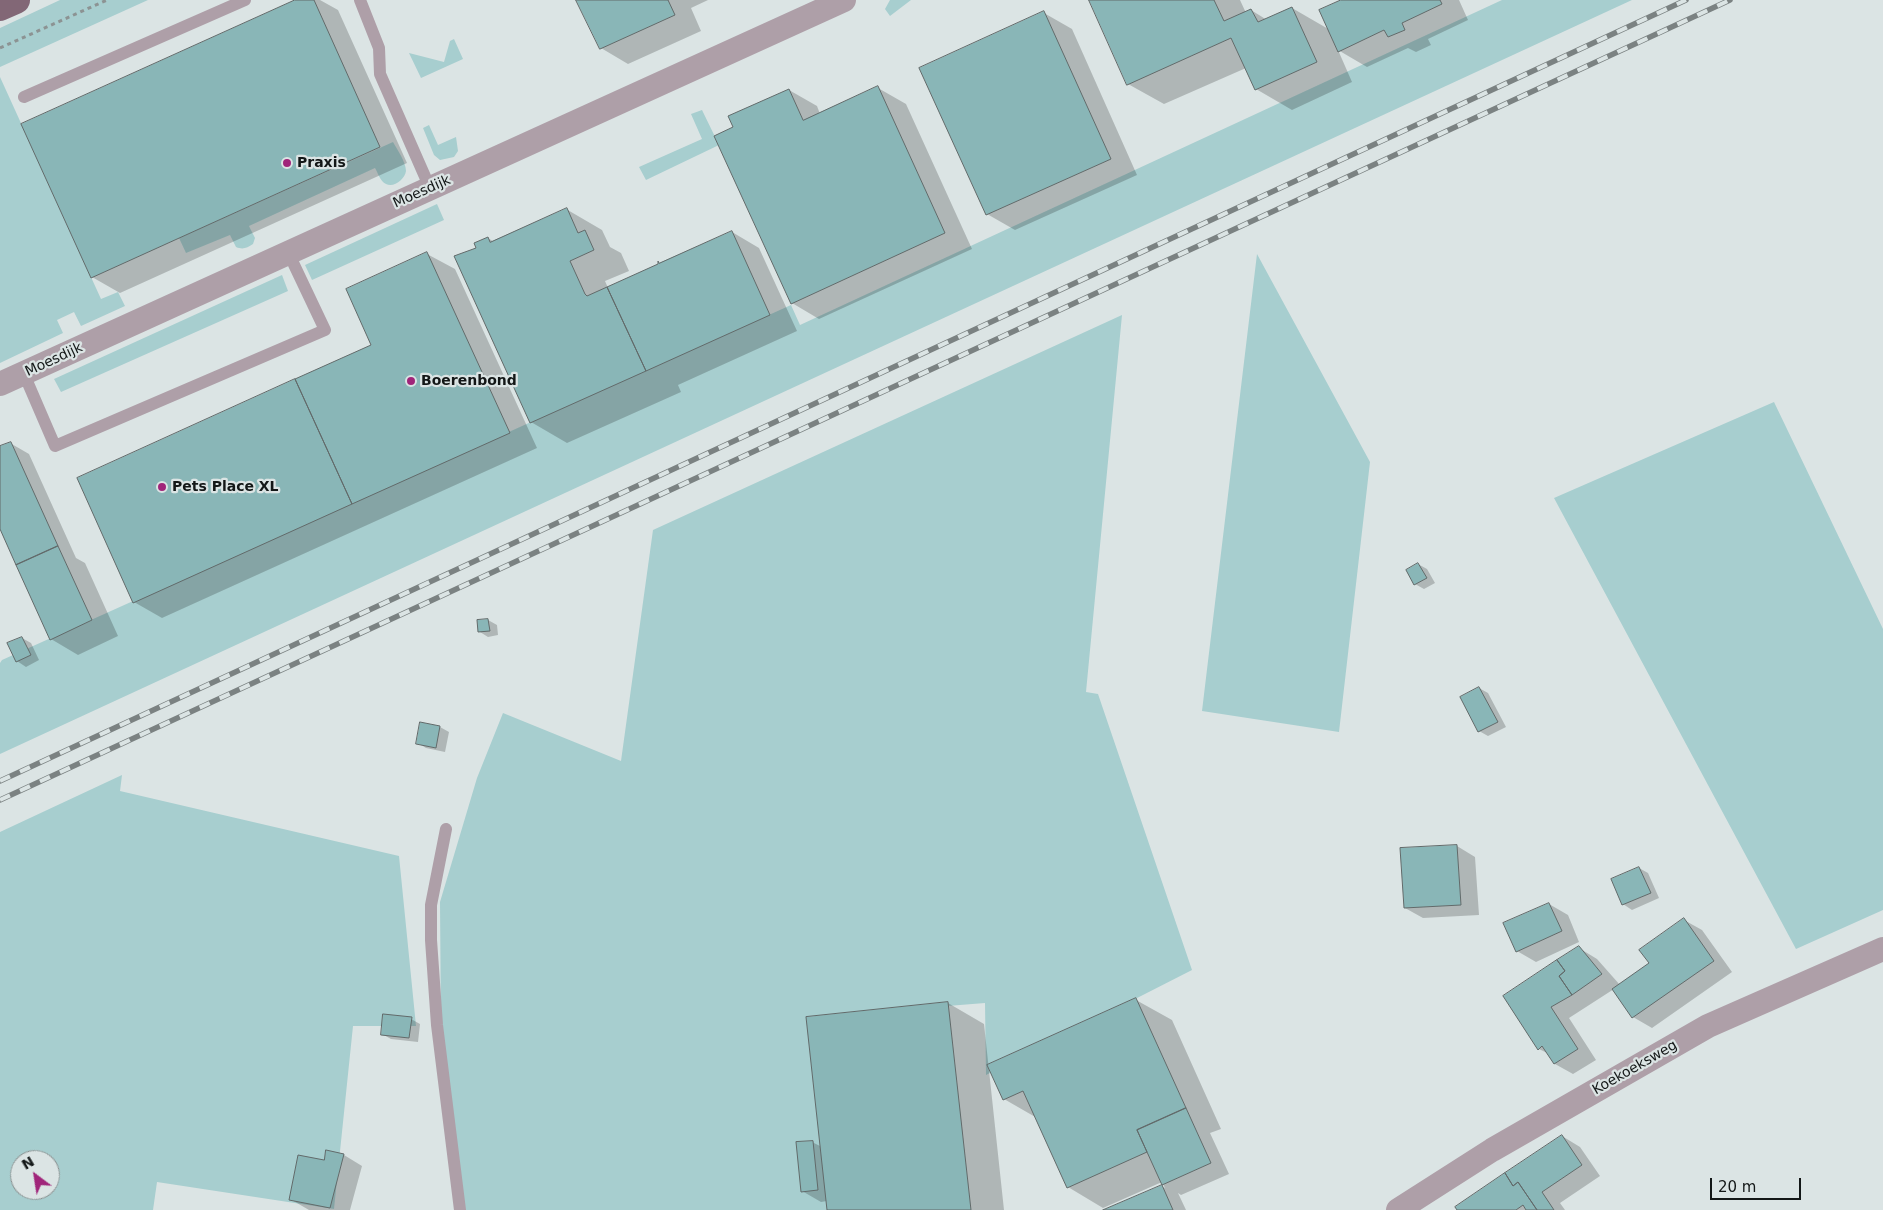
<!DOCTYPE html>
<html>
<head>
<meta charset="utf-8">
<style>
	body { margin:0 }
	#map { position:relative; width:1883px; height:1210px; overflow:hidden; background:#dbe4e4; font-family:"DejaVu Sans",sans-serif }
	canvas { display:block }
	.north { position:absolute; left:10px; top:1150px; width:50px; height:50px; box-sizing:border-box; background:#dbe4e4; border:1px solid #8b9292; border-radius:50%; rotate:329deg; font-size:14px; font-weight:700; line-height:20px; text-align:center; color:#131717 }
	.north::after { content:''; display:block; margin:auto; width:18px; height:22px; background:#a0257a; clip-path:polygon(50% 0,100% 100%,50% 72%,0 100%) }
	.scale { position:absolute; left:1710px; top:1178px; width:91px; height:22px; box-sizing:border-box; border:2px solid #131717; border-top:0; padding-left:6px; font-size:15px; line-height:18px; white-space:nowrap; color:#131717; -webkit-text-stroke:4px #dbe4e4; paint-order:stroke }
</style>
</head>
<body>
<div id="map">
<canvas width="1883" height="1210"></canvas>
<div class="north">N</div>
<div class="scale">20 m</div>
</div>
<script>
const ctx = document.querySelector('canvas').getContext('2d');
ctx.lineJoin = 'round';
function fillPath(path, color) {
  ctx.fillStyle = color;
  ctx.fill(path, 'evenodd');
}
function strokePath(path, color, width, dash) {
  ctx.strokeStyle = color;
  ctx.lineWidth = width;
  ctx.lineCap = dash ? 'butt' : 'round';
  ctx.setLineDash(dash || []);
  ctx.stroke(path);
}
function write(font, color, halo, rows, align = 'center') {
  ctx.font = font + ' "DejaVu Sans",sans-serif';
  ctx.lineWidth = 4.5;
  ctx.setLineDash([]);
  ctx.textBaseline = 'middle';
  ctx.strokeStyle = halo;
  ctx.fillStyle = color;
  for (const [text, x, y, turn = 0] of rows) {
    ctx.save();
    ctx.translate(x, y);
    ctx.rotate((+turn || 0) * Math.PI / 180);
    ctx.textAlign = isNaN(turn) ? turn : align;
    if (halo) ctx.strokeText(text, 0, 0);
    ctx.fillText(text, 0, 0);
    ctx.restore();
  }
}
fillPath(new Path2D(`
	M60,0H148L0,67V28Z
	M890,0H911L890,16L885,9Z
	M1502,0H1632L0,754V663L2,660L791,305L800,325Z
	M454,39L463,59L421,78L409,53L444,62L450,41Z
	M0,77L101,299L118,292L125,306L81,326L74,312L57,320L63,333L0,363Z
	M702,110L719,145L646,180L639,167L702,139L691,114Z
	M429,125L438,145L456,137L458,151L454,157L440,160L434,155L423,128Z
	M393,142C397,149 406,162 406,171C405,179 394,188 386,184C380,181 378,173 375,168L249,226L255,238L253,244C247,248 243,250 236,247L230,235L186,253L179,238Z
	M437,204L444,220L312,280L305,265Z
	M1257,254L1370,462L1339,732L1202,711Z
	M282,275L288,291L61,392L54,379Z
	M1122,315L1086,692L1098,694L1192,970L986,1075L985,1003L809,1017L828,1210H465L441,1031L440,902L477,778L503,713L621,761L653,530Z
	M1774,402L1883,629V910L1796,949L1554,498Z
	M122,775L120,791L399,856L416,1026H353L334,1209L157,1182L153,1210H0V832ZM20,1160H50V1190H20Z`), '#a7cecf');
fillPath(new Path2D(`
	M298,0H320L338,10L407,163L120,293L92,277Z
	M577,0H708L691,8L701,31L628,64L601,48Z
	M1090,0H1240L1246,13L1251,10L1267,20L1292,8L1330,30L1344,0H1459L1468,20L1428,39L1431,45L1416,52L1408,48L1367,67L1338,50L1352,82L1292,110L1256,89L1246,68L1164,104L1128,84Z
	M1044,13L1072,29L1137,175L1015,230L987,214Z
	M878,88L906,104L972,249L819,319L792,303L735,128L789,90L817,106L820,114Z
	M566,209L602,230L610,247L621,253L629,271L605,281L608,288L732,232L759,248L797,331L678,385L681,392L567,443L531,422L478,249L488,238L494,242Z
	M427,254L455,269L537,448L162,618L134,602L373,345Z
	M10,443L29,454L76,558L85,563L118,636L78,655L51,639L0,526V448Z
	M1418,564L1427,569L1435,583L1424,589L1415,584Z
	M488,620L497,625L498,635L488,637L480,632Z
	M22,638L31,643L39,660L26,667L17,661Z
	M1479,688L1488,693L1506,727L1488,736L1479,731Z
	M421,723L440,727L449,732L445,752L426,748L418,743Z
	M1457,846L1475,857L1479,915L1423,918L1405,908Z
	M1639,868L1648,873L1659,898L1632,910L1623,904L1612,880Z
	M1549,904L1568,915L1579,942L1536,962L1517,951Z
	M1684,920L1702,930L1732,972L1652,1028L1633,1017L1614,989L1569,1018L1596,1060L1573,1074L1555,1064L1549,1054L1539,1049L1505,997L1579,948L1597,959L1620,985L1650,963Z
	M1136,1000L1172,1020L1221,1129L1210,1133L1229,1174L1181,1195L1178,1193L1186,1210H1106L1161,1186L1165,1188L1162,1182L1103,1208L1068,1187L1037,1118L1004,1099Z
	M948,1003L984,1024L1004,1210H828L827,1201L821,1202L802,1191L812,1142L822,1147Z
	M411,1019L420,1024L418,1042L391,1039L382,1034Z
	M1562,1136L1580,1147L1600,1176L1560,1203L1565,1210H1459Z
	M327,1152L344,1155L362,1166L350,1210H309L290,1199L325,1162Z`), '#0003');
const building = new Path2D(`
	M295,0H314L380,147L91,278L21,124Z
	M576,0H668L675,15L600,49Z
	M1089,0H1214L1224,21L1251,9L1258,22L1292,7L1317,62L1255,90L1231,38L1127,85Z
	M1341,0H1440L1442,4L1402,23L1405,30L1388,37L1384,30L1338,52L1319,10Z
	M1044,11L1111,159L986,215L919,68Z
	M878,86L945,233L791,304L714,136L733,127L728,116L789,89L803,120Z
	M567,208L578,233L585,230L594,250L570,261L585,294L587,296L607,287L646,371L530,423L454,256L476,248L474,243L488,237L490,242Z
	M732,231L770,315L646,371L607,287L658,264V261L659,263Z
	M427,252L510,433L352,504L295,379L371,345L346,289Z
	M295,379L352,504L133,603L77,478Z
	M11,442L58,546L16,565L0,529V446Z
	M58,546L92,620L50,640L16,565Z
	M1418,563L1427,578L1414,585L1406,570Z
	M488,619L490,631L478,632L477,620Z
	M22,637L31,655L16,662L7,643Z
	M1479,687L1498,722L1478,732L1460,697Z
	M420,722L440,726L436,748L416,744Z
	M1457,845L1461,905L1404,908L1400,848Z
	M1639,867L1651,893L1622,905L1611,879Z
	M1549,903L1562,931L1516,952L1503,923Z
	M1684,918L1714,961L1632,1018L1612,989L1649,963L1639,950Z
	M1579,946L1602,974L1572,995L1559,976L1565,971L1557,960Z
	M1557,960L1565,971L1559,976L1572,995L1551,1007L1578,1049L1554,1064L1542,1046L1538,1050L1503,996Z
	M1136,998L1186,1108L1137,1130L1147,1152L1067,1188L1023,1091L1003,1100L987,1065Z
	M948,1002L971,1210H827L806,1017Z
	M383,1014L412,1017L409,1038L381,1035Z
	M1186,1108L1211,1163L1162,1185L1137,1130Z
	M1562,1135L1582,1165L1542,1192L1554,1210H1537L1518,1182L1513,1186L1505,1173Z
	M813,1141L818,1190L801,1192L796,1142Z
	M326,1150L344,1154L330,1208L289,1200L298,1155L324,1160Z
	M1505,1173L1513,1186L1518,1182L1537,1210H1526L1523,1205L1516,1210H1457L1455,1207Z
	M1162,1185L1173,1210H1103Z`);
fillPath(building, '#89b6b7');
strokePath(building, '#626a6a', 1);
strokePath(new Path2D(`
	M0,48L107,0`), '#8c9393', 3, [4, 4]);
strokePath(new Path2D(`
	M360,0L379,48L380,74L430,188
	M24,97L245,0
	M24,374L55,446L325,330L288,252
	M446,829L431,905V940L437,1025L460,1210`), '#ae9fa8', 12);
strokePath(new Path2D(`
	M0,384L844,0
	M1398,1210L1492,1150L1708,1026L1883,949`), '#ae9fa8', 24);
strokePath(new Path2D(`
	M0,7L16,0`), '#826776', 28);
const rail = new Path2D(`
	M0,781L1686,0
	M0,800L1730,0`);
strokePath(rail, '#7b8282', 5.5);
strokePath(rail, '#dbe4e4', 4, [11]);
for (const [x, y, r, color] of [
	[287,163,5,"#a0257a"],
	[411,381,5,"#a0257a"],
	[162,487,5,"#a0257a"]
]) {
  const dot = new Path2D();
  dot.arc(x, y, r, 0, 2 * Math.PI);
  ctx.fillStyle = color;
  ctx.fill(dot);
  strokePath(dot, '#dbe4e4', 2);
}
write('bold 14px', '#131717', '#dbe4e4', [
	["Praxis",297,163],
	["Boerenbond",421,381],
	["Pets Place XL",172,487]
], 'left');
write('14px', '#131717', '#dbe4e4', [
	["Moesdijk",422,192,-24],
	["Moesdijk",54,360,-25],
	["Koekoeksweg",1635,1068,-30]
]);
</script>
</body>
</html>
